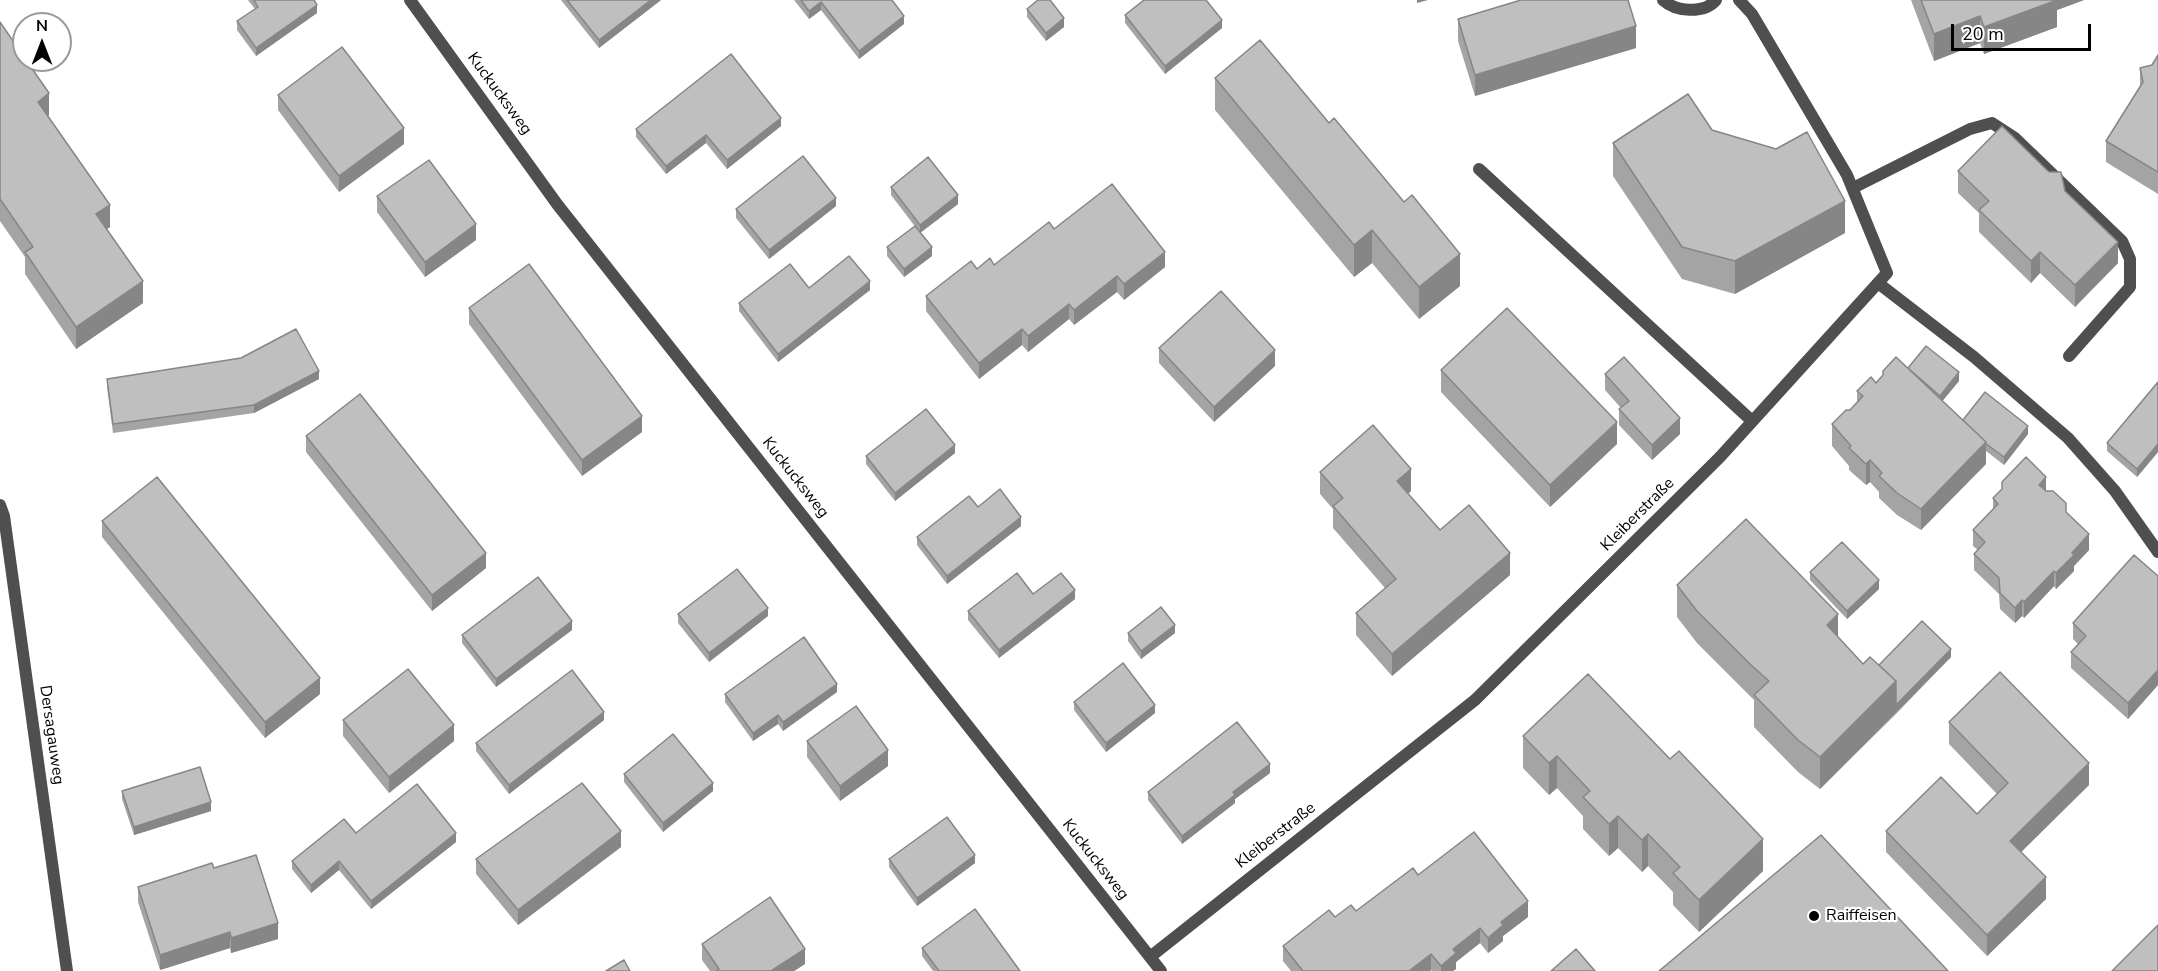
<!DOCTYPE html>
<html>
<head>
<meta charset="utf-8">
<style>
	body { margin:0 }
	#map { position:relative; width:2158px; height:971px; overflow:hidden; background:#fff; font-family:"Nunito Sans",sans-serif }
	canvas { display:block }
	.north { position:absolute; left:12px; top:12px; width:60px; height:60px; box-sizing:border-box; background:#fff; border:2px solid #999; border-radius:50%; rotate:0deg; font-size:16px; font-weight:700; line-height:24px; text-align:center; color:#000 }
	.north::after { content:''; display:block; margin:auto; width:21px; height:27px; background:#000; clip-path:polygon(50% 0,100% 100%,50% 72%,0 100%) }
	.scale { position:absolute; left:1951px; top:24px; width:140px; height:27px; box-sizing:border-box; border:3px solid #000; border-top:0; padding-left:8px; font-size:18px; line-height:21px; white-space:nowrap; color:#000; -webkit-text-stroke:4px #fff; paint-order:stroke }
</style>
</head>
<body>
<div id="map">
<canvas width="2158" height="971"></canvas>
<div class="north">N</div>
<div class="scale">20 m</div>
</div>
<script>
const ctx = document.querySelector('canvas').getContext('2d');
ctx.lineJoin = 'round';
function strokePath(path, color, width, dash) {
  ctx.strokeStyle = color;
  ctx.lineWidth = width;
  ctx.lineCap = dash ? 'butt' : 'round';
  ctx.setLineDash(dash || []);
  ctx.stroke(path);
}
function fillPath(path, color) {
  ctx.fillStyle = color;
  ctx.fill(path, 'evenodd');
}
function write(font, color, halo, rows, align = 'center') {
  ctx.font = font + ' "Nunito Sans",sans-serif';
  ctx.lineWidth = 4.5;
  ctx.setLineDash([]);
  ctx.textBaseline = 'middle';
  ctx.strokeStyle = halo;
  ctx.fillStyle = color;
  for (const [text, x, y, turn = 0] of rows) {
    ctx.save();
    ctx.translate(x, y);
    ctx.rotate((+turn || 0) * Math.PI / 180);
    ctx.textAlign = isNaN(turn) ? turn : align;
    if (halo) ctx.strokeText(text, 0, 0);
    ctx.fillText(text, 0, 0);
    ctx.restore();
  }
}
strokePath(new Path2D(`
	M1479,169L1752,421
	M1853,188L1970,129L1992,123L2015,138L2122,241L2130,259V287L2069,356
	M1878,283L1974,357L2068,438L2115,491L2158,552`), '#4f4f4f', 12);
strokePath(new Path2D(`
	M410,0L557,204L1161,971
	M1663,0C1676,12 1704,14 1716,0
	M0,505L4,516L67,971
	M1150,957L1475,700L1720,457L1887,273L1847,175L1752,14L1739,0`), '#4f4f4f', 12);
fillPath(new Path2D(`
	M248,0H314L317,13L256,56L237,30V21L255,9Z
	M561,0H661L599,48Z
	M794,0H892L904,24L859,59L821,10L809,19Z
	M1911,0H2084L2057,10V27L1984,54L1980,43L1934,61Z
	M1027,9L1064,27L1046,41L1027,17Z
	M1125,15L1222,28L1165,74L1125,23Z
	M1458,19L1636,48L1475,96L1458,41Z
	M0,22L49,115L48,116L110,227L107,229L143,303L76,349L25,274V257L0,221Z
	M2158,55V194L2106,162V141L2140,86V68L2152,65Z
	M1215,78L1460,286L1419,319L1372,263L1354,277L1215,110Z
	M278,95L404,144L339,192L278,110Z
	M781,126L727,169L706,143L666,174L636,137V129Z
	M1712,130L1845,233L1735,294L1682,279L1613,176V143Z
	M1958,171L2065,191L2118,263L2075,307L2040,273L2031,283L1979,232V213L1958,193Z
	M891,187L958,204L920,233L891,195Z
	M377,196L476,240L425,277L377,212Z
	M836,206L769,259L736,218V209Z
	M1054,229L1165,267L1124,300L1117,292L1074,325L1069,319L1028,352L1022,345L979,379L926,311V296L977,269L994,265Z
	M887,247L932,256L904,277L887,256Z
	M809,288L870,290L778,362L739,311V303Z
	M469,308L642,432L582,476L469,324Z
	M1159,348L1275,366L1214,422L1159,363Z
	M1908,368L1959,381L1942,401L1963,420L2028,434L2004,465L1986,451V464L1921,530L1897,515L1879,498V492L1870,482L1866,485L1849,470V466L1832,446V424L1850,410L1857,402V391Z
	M1441,370L1617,444L1550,507L1441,392Z
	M1605,374L1680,434L1652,460L1619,425V409L1621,408L1605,390Z
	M107,379H319L254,413L113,433L107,387Z
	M2158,382V452L2137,477L2107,451V443Z
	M306,436L486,568L432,611L306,452Z
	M955,453L895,501L866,464V456Z
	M1320,472L1411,491L1408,494L1440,530L1510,575L1392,676L1356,635V613L1385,588L1333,528V509L1320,494Z
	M2046,491L2066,512L2089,550L2074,566V571L2056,589L2054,586L2024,618L2022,616L2015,623L2000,609L1999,594L1974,570V554L1978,550L1973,546V530L1993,510V498Z
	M978,507L1021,526L947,584L917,545V537Z
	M102,521L320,694L265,738L102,537Z
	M1810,572L1879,589L1847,619L1810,580Z
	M2158,576V685L2128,719L2071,668V652L2078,644L2073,639V623Z
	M1677,585L1838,637L1863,664L1879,665L1951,657L1896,714L1820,789L1798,772L1754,727V700L1697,643L1677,617Z
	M1033,594L1075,599L999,658L968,620V611Z
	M678,614L768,616L709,662L678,623Z
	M572,630L496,687L462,643V635Z
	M1128,633H1175L1141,659L1128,641Z
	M837,692L783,731L778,724L753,741L725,702V694Z
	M1074,702L1155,713L1106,752L1074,710Z
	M343,720L454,741L389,793L343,736Z
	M604,720L509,794L476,751V743Z
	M1949,722L2089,785L2021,852L2046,899L1987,956L1886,852V831L1977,814L1997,794L1949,744Z
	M1523,736L1763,871L1699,932L1673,905V892L1648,866L1642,872L1618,848L1609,856L1583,829V816L1557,788L1549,795L1523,768Z
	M807,741L888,766L840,801L807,757Z
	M1270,773L1235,799V803L1182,844L1148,800V792Z
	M624,774L713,791L663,832L624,782Z
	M122,791L211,811L134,835L122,799Z
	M356,833L456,842L371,909L339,870L311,893L292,869V861Z
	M621,847L518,925L476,874V859Z
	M889,859L975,863L917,906L889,867Z
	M214,868L278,939L231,953L230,948L160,970L138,902V887Z
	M1418,875L1528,917L1503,936V941L1488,953L1480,943L1456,962V969L1453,971H1432L1431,970L1430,971H1291L1283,961V946L1335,917L1356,911Z
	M702,944L805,964L794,971H710L702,960Z
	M922,948L1020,971H933L922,956Z`), '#a4a4a4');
fillPath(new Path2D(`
	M651,0H661L599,48V40Z
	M1417,0H1428L1417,3Z
	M2052,0H2084L2057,10V27L1984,54V27Z
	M821,2V10L809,19V11Z
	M317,5V13L256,56V48Z
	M904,16V24L859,59V51Z
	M1980,16V43L1934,61V34Z
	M1064,18V27L1046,41V33Z
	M1222,20V28L1165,74V66Z
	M1636,26V48L1475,96V75Z
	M49,93V115L38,124V102Z
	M781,118V126L727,169V160Z
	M404,128V144L339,192V176Z
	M706,135V143L666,174V166Z
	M958,195V204L920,233V225Z
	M836,198V206L769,259V250Z
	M1845,201V233L1735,294V261Z
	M110,205V227L96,236V214Z
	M476,224V240L425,277V262Z
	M1372,230V263L1354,277V245Z
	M2118,242V263L2075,307V285Z
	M932,247V256L904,277V269Z
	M1165,252V267L1124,300V284Z
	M2040,252V273L2031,283V261Z
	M1460,254V286L1419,319V287Z
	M1117,276V292L1074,325V310Z
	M143,281V303L76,349V327Z
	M870,281V290L778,362V354Z
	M1069,304V319L1028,352V336Z
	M1022,329V345L979,379V363Z
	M1275,350V366L1214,422V407Z
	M319,371V379L254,413V405Z
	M1959,372V381L1940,404V396Z
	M642,416V432L582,476V460Z
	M1680,418V434L1652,460V445Z
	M1617,422V444L1550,507V485Z
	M2028,426V434L2004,465V457Z
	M1986,442V464L1921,530V509Z
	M2158,444V452L2137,477V469Z
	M955,445V453L895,501V493Z
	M1870,460V482L1866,485V464Z
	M1411,469V491L1397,503V481Z
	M2046,477V493L2039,485Z
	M1021,517V526L947,584V576Z
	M2089,534V550L2074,566V571L2056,589V573L2072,553Z
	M486,553V568L432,611V595Z
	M1510,553V575L1392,676V654Z
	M2054,571V586L2024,618V602Z
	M1879,580V589L1847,619V611Z
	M1075,590V599L999,658V650Z
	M2022,600V616L2015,623V608Z
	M768,608V616L709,662V653Z
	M1838,614V646L1827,625Z
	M572,621V630L496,687V679Z
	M1175,625V633L1141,659V651Z
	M1951,649V657L1820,789V757L1896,681Z
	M2158,670V685L2128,719V703Z
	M320,678V694L265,738V722Z
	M837,684V692L783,731V722Z
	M1155,705V713L1106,752V743Z
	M604,712V720L509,794V785Z
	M778,715V724L753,741V733Z
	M454,725V741L389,793V777Z
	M888,750V766L840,801V786Z
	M1557,756V788L1549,795V763Z
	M2089,763V785L2010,863V841Z
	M1270,764V773L1235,799V803L1182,844V836L1233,792Z
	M713,783V791L663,832V823Z
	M211,802V811L134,835V827Z
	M1618,816V848L1609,856V824Z
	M621,831V847L518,925V910Z
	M456,833V842L371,909V901Z
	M1648,834V866L1642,872V840Z
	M1763,839V871L1699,932V900Z
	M975,855V863L917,906V898Z
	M339,861V870L311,893V885Z
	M2046,877V899L1987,956V935Z
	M1528,901V917L1503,936V941L1488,953V938L1501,922Z
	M278,923V939L231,953V938Z
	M1480,928V943L1456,962V969L1453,971H1441V966L1453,949Z
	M230,932V948L160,970V955Z
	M805,949V964L794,971H771Z
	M1431,954V970L1430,971H1409Z`), '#868686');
const building = new Path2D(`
	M254,0H314L317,5L256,48L237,21L258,7Z
	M567,0H651L599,40Z
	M801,0H892L904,16L859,51L821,2L809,11Z
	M1038,0H1050L1064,18L1046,33L1027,9Z
	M1144,0H1206L1222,20L1165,66L1125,15Z
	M1521,0H1628L1636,26L1475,75L1458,19Z
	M1921,0H2057L1984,27L1980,16L1934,34Z
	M0,22L24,57V60H26L49,93L38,102L110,205L96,214L143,281L76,327L25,252L33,247L0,199Z
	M1260,40L1329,123L1334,118L1404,202L1412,195L1460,254L1419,287L1372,230L1354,245L1215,78Z
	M342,47L404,128L339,176L278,95Z
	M731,54L781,118L727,160L706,135L666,166L636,129Z
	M2158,55V172L2106,141L2143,82L2140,68L2152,65Z
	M1688,94L1712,130L1776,149L1807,132L1845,201L1735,261L1682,247L1613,143Z
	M2002,126L2049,172H2061L2065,191L2118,242L2075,285L2040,252L2031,261L1979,210L1989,201L1958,171Z
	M803,156L836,198L769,250L736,209Z
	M928,157L958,195L920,225L891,187Z
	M429,160L476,224L425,262L377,196Z
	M1112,184L1165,252L1124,284L1117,276L1074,310L1069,304L1028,336L1022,329L979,363L926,296L971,261L977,269L990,258L994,265L1049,222L1054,229Z
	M915,226L932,247L904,269L887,247Z
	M849,256L870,281L778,354L739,303L790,264L809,288Z
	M529,264L642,416L582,460L469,308Z
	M1221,291L1275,350L1214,407L1159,348Z
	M1507,308L1617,422L1550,485L1441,370Z
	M296,329L319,371L254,405L113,424L107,379L241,358Z
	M1926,346L1959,372L1940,396L1908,368Z
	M1624,357L1680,418L1652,445L1619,409L1629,401L1605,374Z
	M1896,357L1986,442L1921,509L1897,493L1879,476L1882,473L1870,460L1866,464L1849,448L1851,446L1832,424L1846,410H1850L1863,396L1857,391L1871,377L1876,383L1883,375V371Z
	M2158,382V444L2137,469L2107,443Z
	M1985,392L2028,426L2004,457L1985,443L1986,442L1963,420Z
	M360,394L486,553L432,595L306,436Z
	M926,409L955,445L895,493L866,456Z
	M1373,425L1411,469L1397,481L1440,530L1469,505L1510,553L1392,654L1356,613L1396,579L1333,506L1343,498L1320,472Z
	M2026,457L2046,477L2039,485L2046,491H2053L2066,503V512L2089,534L2072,553L2074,555L2056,573L2054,571L2024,602L2022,600L2015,608L2000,593L1999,578L1974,554L1985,542L1973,530L1998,504L1993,498L2002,489V482Z
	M157,477L320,678L265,722L102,521Z
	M1000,489L1021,517L947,576L917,537L969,496L978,507Z
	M1746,519L1838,614L1827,625L1863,664L1870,657L1896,681L1820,757L1798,740L1754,695L1769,681L1751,665L1697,611L1677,585Z
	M1842,542L1879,580L1847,611L1810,572Z
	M2134,555L2158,576V670L2128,703L2071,652L2086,636L2073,623Z
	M737,569L768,608L709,653L678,614Z
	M1017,573L1033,594L1061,573L1075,590L999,650L968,611Z
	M538,577L572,621L496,679L462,635Z
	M1161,607L1175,625L1141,651L1128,633Z
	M1922,621L1951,649L1896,705V681L1879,665Z
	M804,637L837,684L783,722L778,715L753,733L725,694Z
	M1123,663L1155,705L1106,743L1074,702Z
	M408,669L454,725L389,777L343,720Z
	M572,670L604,712L509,785L476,743Z
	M2000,672L2089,763L2010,841L2046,877L1987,935L1886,831L1941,777L1977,814L2008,783L1949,722Z
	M1588,674L1670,759L1679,751L1763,839L1699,900L1673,873L1680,867L1648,834L1642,840L1618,816L1609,824L1583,797L1590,791L1557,756L1549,763L1523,736Z
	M856,706L888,750L840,786L807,741Z
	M1237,722L1270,764L1233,792L1235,795L1182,836L1148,792Z
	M673,734L713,783L663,823L624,774Z
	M200,767L211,802L134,827L122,791Z
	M582,783L621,831L518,910L476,859Z
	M417,784L456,833L371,901L339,861L311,885L292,861L344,819L356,833Z
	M947,817L975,855L917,898L889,859Z
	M1474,832L1528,901L1501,922L1503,925L1488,938L1480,928L1453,949L1456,953L1441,966L1431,954L1409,971H1303L1283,946L1329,910L1335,917L1351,905L1356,911L1413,868L1418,875Z
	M1821,835L1948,971H1659Z
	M256,855L278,923L231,938L230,932L160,955L138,887L212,863L214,868Z
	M770,897L805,949L771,971H716L719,969L702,944Z
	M975,909L1020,971H939L922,948Z
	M2158,925V971H2112Z
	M1576,949L1595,971H1551Z
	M624,960L630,971H606Z`);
fillPath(building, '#bfbfbf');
strokePath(building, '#868686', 1.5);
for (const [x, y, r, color] of [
	[1814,916,6,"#000"]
]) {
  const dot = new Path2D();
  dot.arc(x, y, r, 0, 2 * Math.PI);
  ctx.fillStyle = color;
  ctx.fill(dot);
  strokePath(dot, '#fff', 2);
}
write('16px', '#000', '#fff', [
	["Kuckucksweg",499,94,54],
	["Kuckucksweg",795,478,52],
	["Kleiberstraße",1638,515,-45],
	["Dersagauweg",51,735,82],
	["Kleiberstraße",1276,836,-38],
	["Kuckucksweg",1095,860,52]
]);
write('16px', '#000', '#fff', [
	["Raiffeisen",1826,916]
], 'left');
</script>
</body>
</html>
